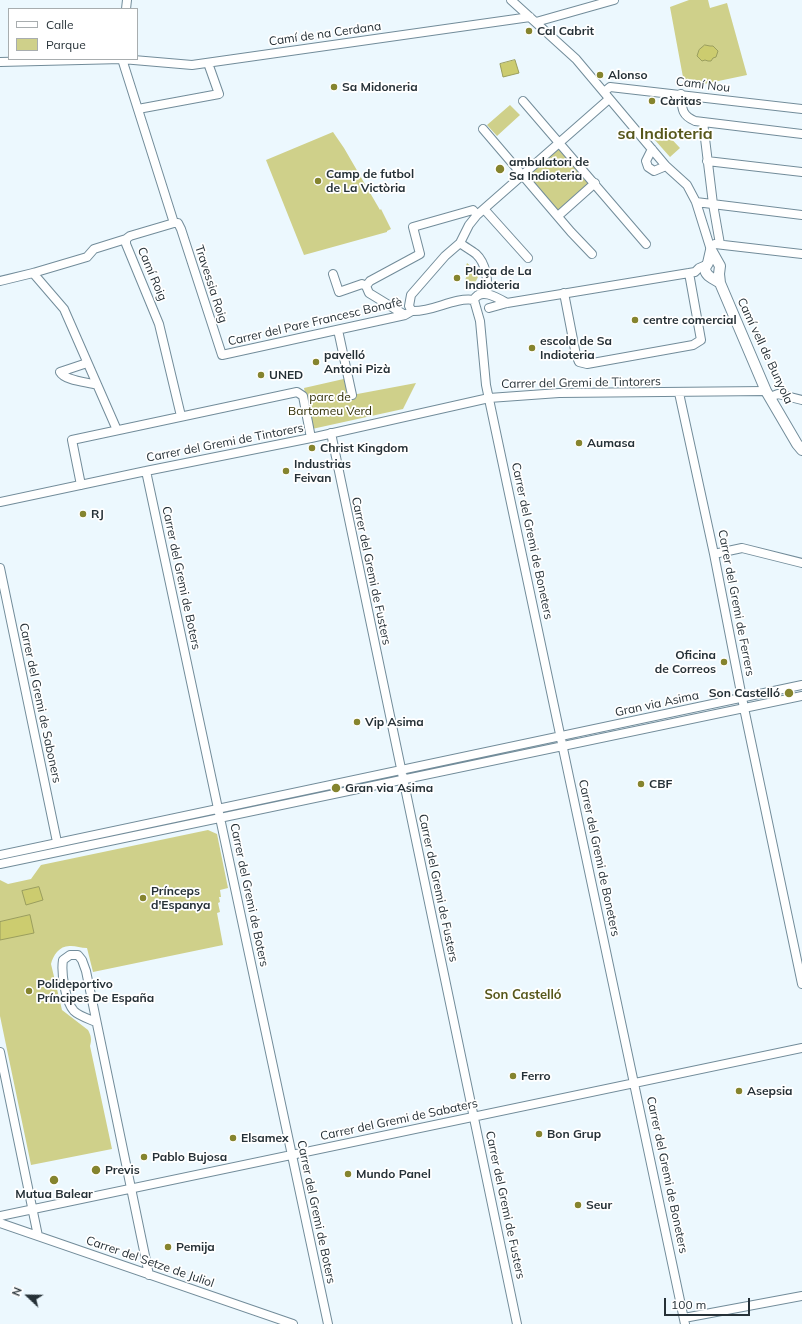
<!DOCTYPE html>
<html>
<head>
<meta charset="utf-8">
<style>
	body { margin:0 }
	#map { position:relative; width:802px; height:1324px; overflow:hidden; background:#ecf8fe; font-family:Mulish,sans-serif }
	canvas { display:block }
	.legend { position:absolute; left:8px; top:8px; width:130px; height:52px; box-sizing:border-box; background:#fff; border:1px solid #a8adaf; margin:0; padding:5px 7px; list-style:none; font-size:12px; color:#263137 }
	.legend li { display:flex; align-items:center; gap:8px; height:20px }
	.legend b { width:20px; border:1px solid #a8adaf }
	.north { position:absolute; left:8px; top:1276px; width:40px; height:40px; -webkit-text-stroke:3px #fff; paint-order:stroke; rotate:292deg; font-size:11px; font-weight:700; line-height:16px; text-align:center; color:#263137 }
	.north::after { content:''; display:block; margin:auto; width:14px; height:18px; background:#263137; clip-path:polygon(50% 0,100% 100%,50% 72%,0 100%) }
	.scale { position:absolute; left:664px; top:1298px; width:86px; height:18px; box-sizing:border-box; border:2px solid #263137; border-top:0; padding-left:5px; font-size:12px; line-height:14px; white-space:nowrap; color:#263137; -webkit-text-stroke:3px #fff; paint-order:stroke }
</style>
</head>
<body>
<div id="map">
<canvas width="802" height="1324"></canvas>
<ul class="legend">
<li><b style="height:5px;background:#fff"></b>Calle</li>
<li><b style="height:11px;background:#cfd08a"></b>Parque</li>
</ul>
<div class="north">N</div>
<div class="scale">100 m</div>
</div>
<script>
const ctx = document.querySelector('canvas').getContext('2d');
ctx.lineJoin = 'round';
function fillPath(path, color) {
  ctx.fillStyle = color;
  ctx.fill(path, 'evenodd');
}
function strokePath(path, color, width, dash) {
  ctx.strokeStyle = color;
  ctx.lineWidth = width;
  ctx.lineCap = dash ? 'butt' : 'round';
  ctx.setLineDash(dash || []);
  ctx.stroke(path);
}
function write(font, color, halo, rows, align = 'center') {
  ctx.font = font + ' Mulish,sans-serif';
  ctx.lineWidth = 3.5;
  ctx.setLineDash([]);
  ctx.textBaseline = 'middle';
  ctx.strokeStyle = halo;
  ctx.fillStyle = color;
  for (const [text, x, y, turn = 0] of rows) {
    ctx.save();
    ctx.translate(x, y);
    ctx.rotate((+turn || 0) * Math.PI / 180);
    ctx.textAlign = isNaN(turn) ? turn : align;
    if (halo) ctx.strokeText(text, 0, 0);
    ctx.fillText(text, 0, 0);
    ctx.restore();
  }
}
fillPath(new Path2D(`
	M689,0H708L710,8L727,3L747,75L685,88L670,7Z
	M510,105L520,115L497,136L487,125Z
	M664,131L680,148L670,157L654,139Z
	M333,132L344,148L380,210L381,209L391,229L387,231V232L304,255L266,160Z
	M560,143L595,183L558,216L523,176Z
	M467,263L473,268L478,277L476,281L470,284L464,283L467,275L466,266Z
	M348,378L352,395L416,383L403,409L312,429L304,388Z
	M208,830L217,834L228,888L220,890L221,897H219L220,902L218,903L220,912L217,913L223,945L93,972L87,948C81,948 76,946 71,946C60,945 53,955 51,964L62,1010L88,1030C91,1036 92,1039 90,1046L112,1149L31,1165L0,1016V880L8,884L31,879L41,865Z`), '#cfd08a');
const water = new Path2D(`
	M705,45L710,46H713L718,51L716,57L713,58L711,61H708L705,60L702,61L697,56L699,50Z
	M515,60L519,73L503,77L500,64Z
	M39,887L43,900L26,905L22,891Z
	M30,915L34,933L0,940V922Z`);
fillPath(water, '#cccc6f');
strokePath(water, '#9a9e5e', 1);
const minor = new Path2D(`
	M511,0L576,59L666,166L687,185L696,202L711,250
	M126,9L127,0
	M536,22L614,0
	M122,59L174,223L130,236L126,239V244L159,324L181,416
	M0,62L122,59L192,65L530,17
	M604,92L610,87L802,109
	M681,94C682,108 681,115 695,121L802,134
	M523,101L646,244
	M138,109L219,94L208,63
	M703,122L713,204L720,244
	M483,129L571,232L592,254
	M652,149L646,161L648,167L654,171L666,166
	M707,161L802,172
	M696,202L802,215
	M484,209L528,258
	M558,216L595,183
	M174,223H178L181,229L222,355L405,315L412,311
	M460,243L469,225L477,215L609,99
	M715,244L802,254
	M33,273L64,309L117,430
	M333,274L339,292L362,284L366,286
	M0,281L33,273L87,257L94,249L126,239
	M564,293L576,355L579,362L587,364L693,345L701,340L689,273
	M474,300C453,297 434,312 412,311L409,306L411,295L445,256L460,243C465,247 471,250 476,254C486,263 489,282 486,294
	M507,303C498,298 480,287 474,300L480,321L486,385L685,1324
	M489,308L507,303L695,272L699,268L706,265
	M405,315L369,293L366,286L370,281L420,254L413,227L473,210L477,215
	M338,330L352,395
	M87,363L60,372C65,381 88,382 97,385
	M679,393L714,554L744,708L802,984
	M770,397L778,394L802,400
	M331,433L517,1324
	M146,471L328,1324
	M81,485L72,440L297,392L303,396L311,438
	M0,502L146,471L311,438L489,398L559,393L766,391
	M714,554L742,548L802,563
	M0,568L57,842
	M0,855L802,685
	M0,864L802,696
	M96,1022C89,1019 79,1016 74,1011C65,1001 61,972 63,960L70,955H78L82,960L86,971L149,1275
	M0,1052L38,1236
	M0,1216L802,1048
	M0,1223L293,1324
	M684,1318L802,1296`);
const major = new Path2D(`
	M711,250L720,266L719,274L720,283L766,391L797,444L802,450
	M711,250L708,263L705,268C705,276 713,278 720,283`);
strokePath(minor, '#728c9a', 10);
strokePath(major, '#728c9a', 12);
strokePath(minor, '#fff', 8);
strokePath(major, '#fff', 10);
for (const [x, y, r, color] of [
	[529,31,4,"#85842e"],
	[600,75,4,"#85842e"],
	[334,87,4,"#85842e"],
	[652,101,4,"#85842e"],
	[500,169,5,"#85842e"],
	[318,181,4,"#85842e"],
	[457,278,4,"#85842e"],
	[635,320,4,"#85842e"],
	[532,348,4,"#85842e"],
	[316,362,4,"#85842e"],
	[261,375,4,"#85842e"],
	[579,443,4,"#85842e"],
	[312,448,4,"#85842e"],
	[286,471,4,"#85842e"],
	[83,514,4,"#85842e"],
	[724,662,4,"#85842e"],
	[789,693,5,"#85842e"],
	[357,722,4,"#85842e"],
	[641,784,4,"#85842e"],
	[336,788,5,"#85842e"],
	[143,898,4,"#85842e"],
	[29,991,4,"#85842e"],
	[513,1076,4,"#85842e"],
	[739,1091,4,"#85842e"],
	[539,1134,4,"#85842e"],
	[233,1138,4,"#85842e"],
	[144,1157,4,"#85842e"],
	[96,1170,5,"#85842e"],
	[348,1174,4,"#85842e"],
	[54,1180,5,"#85842e"],
	[578,1205,4,"#85842e"],
	[168,1247,4,"#85842e"]
]) {
  const dot = new Path2D();
  dot.arc(x, y, r, 0, 2 * Math.PI);
  ctx.fillStyle = color;
  ctx.fill(dot);
  strokePath(dot, '#fff', 1.5);
}
write('bold 12px', '#263137', '#fff', [
	["Cal Cabrit",537,31],
	["Alonso",608,75],
	["Sa Midoneria",342,87],
	["Càritas",660,101],
	["ambulatori de",509,162],
	["Sa Indioteria",509,176],
	["Camp de futbol",326,174],
	["de La Victòria",326,188],
	["Plaça de La",465,271],
	["Indioteria",465,285],
	["centre comercial",643,320],
	["escola de Sa",540,341],
	["Indioteria",540,355],
	["pavelló",324,355],
	["Antoni Pizà",324,369],
	["UNED",269,375],
	["Aumasa",587,443],
	["Christ Kingdom",320,448],
	["Industrias",294,464],
	["Feivan",294,478],
	["RJ",91,514],
	["Oficina",716,655,"right"],
	["de Correos",716,669,"right"],
	["Son Castelló",780,693,"right"],
	["Vip Asima",365,722],
	["CBF",649,784],
	["Gran via Asima",345,788],
	["Prínceps",151,891],
	["d'Espanya",151,905],
	["Polideportivo",37,984],
	["Príncipes De España",37,998],
	["Ferro",521,1076],
	["Asepsia",747,1091],
	["Bon Grup",547,1134],
	["Elsamex",241,1138],
	["Pablo Bujosa",152,1157],
	["Previs",105,1170],
	["Mundo Panel",356,1174],
	["Mutua Balear",54,1194,"center"],
	["Seur",586,1205],
	["Pemija",176,1247]
], 'left');
write('12px', '#263137', '#fff', [
	["Camí de na Cerdana",325,34,-8],
	["Camí Nou",703,85,7],
	["Camí Roig",152,274,67],
	["Travessia Roig",211,284,72],
	["Carrer del Pare Francesc Bonafè",315,322,-13],
	["Camí vell de Bunyola",765,351,65],
	["Carrer del Gremi de Tintorers",581,383,-1],
	["Carrer del Gremi de Tintorers",225,443,-11],
	["Carrer del Gremi de Boneters",532,541,78],
	["Carrer del Gremi de Fusters",371,571,78],
	["Carrer del Gremi de Boters",181,578,78],
	["Carrer del Gremi de Ferrers",736,603,79],
	["Carrer del Gremi de Saboners",40,703,78],
	["Gran via Asima",657,704,-12],
	["Carrer del Gremi de Boneters",599,858,78],
	["Carrer del Gremi de Fusters",438,888,78],
	["Carrer del Gremi de Boters",249,895,78],
	["Carrer del Gremi de Sabaters",399,1120,-12],
	["Carrer del Gremi de Boneters",667,1175,78],
	["Carrer del Gremi de Fusters",505,1205,78],
	["Carrer del Gremi de Boters",316,1212,78],
	["Carrer del Setze de Juliol",150,1262,19]
]);
write('12px', '#302f06', '#fff', [
	["parc de",330,397],
	["Bartomeu Verd",330,411]
]);
write('bold 13px', '#57571b', '#fff', [
	["Son Castelló",523,995]
]);
write('bold 16px', '#57571b', '#fff', [
	["sa Indioteria",665,134]
]);
</script>
</body>
</html>
